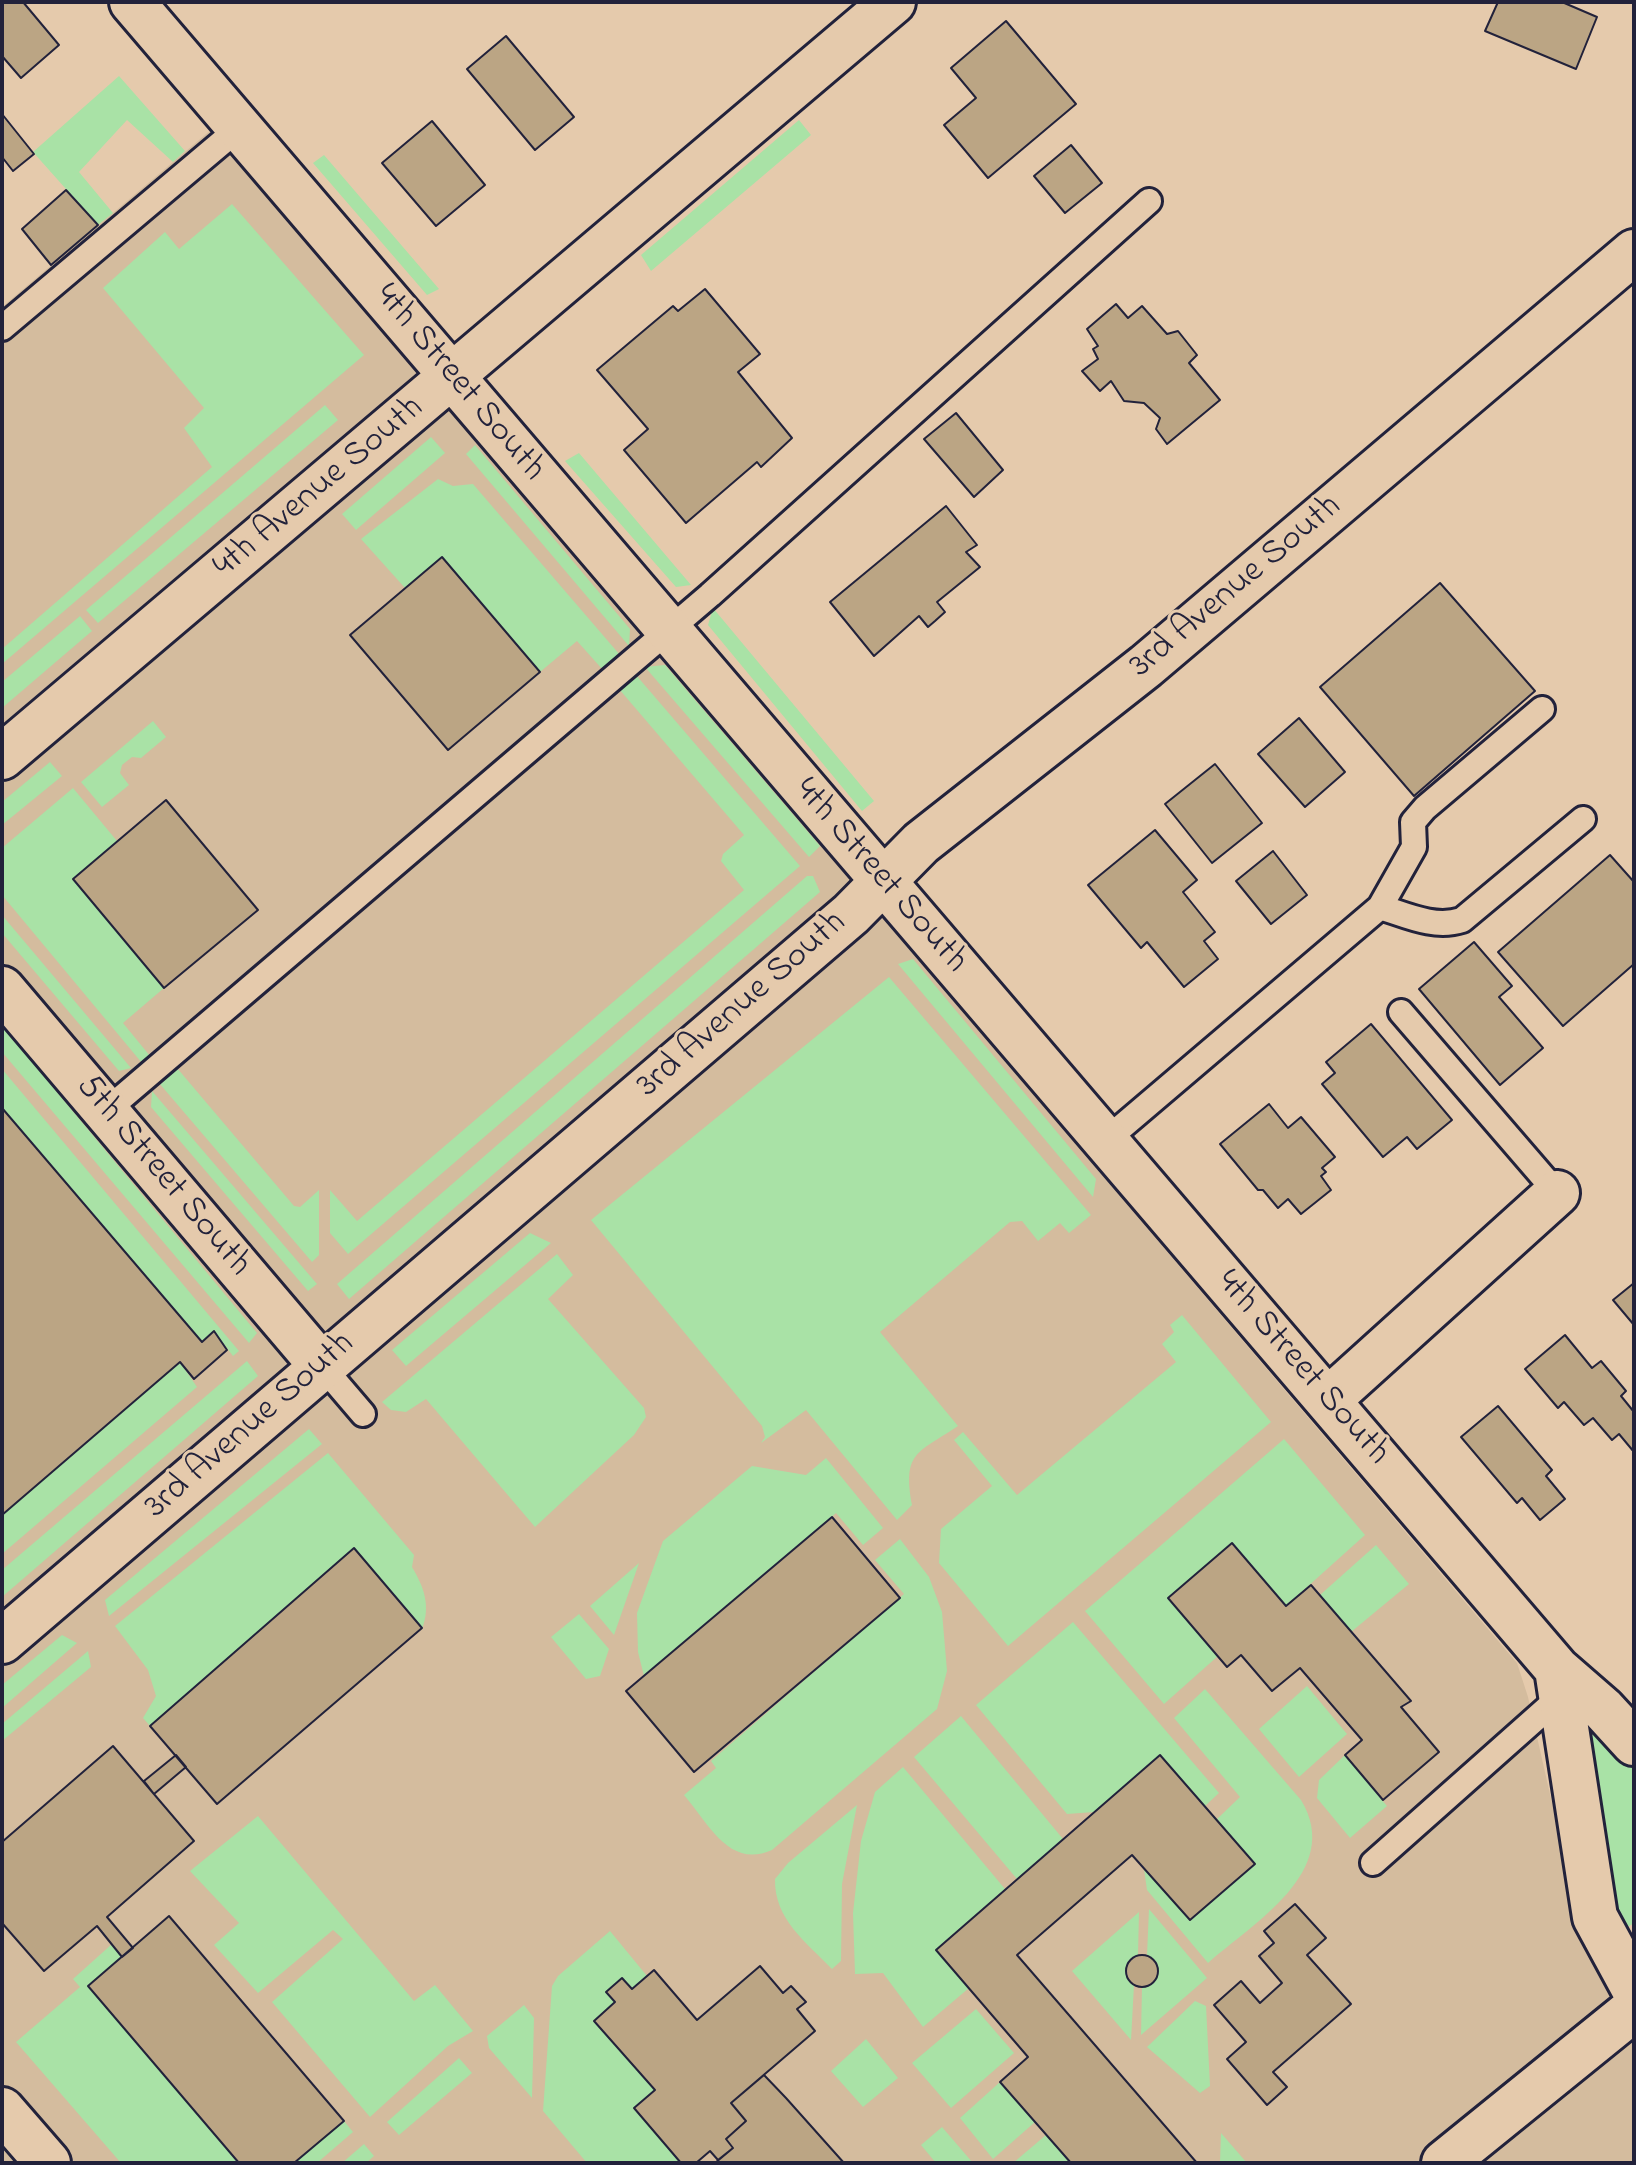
<!DOCTYPE html>
<html>
<head>
<meta charset="utf-8">
<style>
	body { margin:0 }
	#map { position:relative; width:1636px; height:2165px; overflow:hidden; background:#e5caac; font-family:"Indie Flower",sans-serif }
	canvas { display:block }
	.frame { position:absolute; inset:0; border:4px solid #22223b; pointer-events:none }
</style>
</head>
<body>
<div id="map">
<canvas width="1636" height="2165"></canvas>
<div class="frame"></div>
</div>
<script>
const ctx = document.querySelector('canvas').getContext('2d');
ctx.lineJoin = 'round';
function fillPath(path, color) {
  ctx.fillStyle = color;
  ctx.fill(path, 'evenodd');
}
function strokePath(path, color, width, dash) {
  ctx.strokeStyle = color;
  ctx.lineWidth = width;
  ctx.lineCap = dash ? 'butt' : 'round';
  ctx.setLineDash(dash || []);
  ctx.stroke(path);
}
function write(font, color, halo, rows, align = 'center') {
  ctx.font = font + ' "Indie Flower",sans-serif';
  ctx.lineWidth = 6;
  ctx.setLineDash([]);
  ctx.textBaseline = 'middle';
  ctx.strokeStyle = halo;
  ctx.fillStyle = color;
  for (const [text, x, y, turn = 0] of rows) {
    ctx.save();
    ctx.translate(x, y);
    ctx.rotate((+turn || 0) * Math.PI / 180);
    ctx.textAlign = isNaN(turn) ? turn : align;
    if (halo) ctx.strokeText(text, 0, 0);
    ctx.fillText(text, 0, 0);
    ctx.restore();
  }
}
fillPath(new Path2D(`
	M212,129L1517,1663L1528,1697L1583,1940L1591,1958L1634,2009V2163H2V307Z`), '#d4bc9e');
fillPath(new Path2D(`
	M119,76L185,151L173,162L127,120L79,172L113,213L98,225L33,152Z
	M799,120L811,135L651,271L641,255Z
	M324,155L439,289L427,295L313,163Z
	M232,204L364,355L2,664V649L212,467L184,428L204,408L103,288L165,232L179,249Z
	M325,405L338,420L98,623L86,610Z
	M431,437L445,453L356,530L342,514Z
	M475,445L630,629L629,646L466,454Z
	M579,453L691,585L676,587L565,461Z
	M438,479L453,486L473,484L620,655L603,670L577,641L540,672L442,557L405,588L361,539Z
	M713,608L874,801L862,811L708,625Z
	M80,616L92,631L2,708V682Z
	M665,665L820,846L809,857L645,667Z
	M636,675L800,866L348,1254L330,1233V1190L357,1221L744,890L721,861L723,854L744,835L619,689Z
	M153,721L166,737L141,758L132,757L122,765L120,773L129,785L102,807L81,782Z
	M50,762L62,776L2,825V802Z
	M73,788L117,841L73,879L164,988L123,1023L150,1056L142,1063L2,895V848Z
	M807,876H813L820,892L349,1299L337,1284Z
	M2,915L131,1068L119,1071L2,933Z
	M913,959L1096,1179L1093,1197L898,964Z
	M889,977L1091,1215L1069,1233L1060,1223L1038,1241L1022,1221L1010,1222L880,1332L958,1426C916,1454 903,1452 912,1505L897,1520L806,1410L761,1443L765,1437L762,1426L591,1220Z
	M2,1026L257,1333L249,1343L2,1052Z
	M177,1068L294,1206L300,1207L319,1190V1255L312,1262L159,1083Z
	M2,1069L239,1351L233,1356L214,1331L202,1342L2,1108Z
	M152,1091L317,1284L308,1291L151,1107Z
	M530,1233L551,1243L406,1366L392,1350Z
	M557,1254L573,1275L548,1299L644,1408L646,1417L634,1435L535,1527L426,1399L406,1412L391,1410L382,1402Z
	M1182,1315L1271,1422L1008,1646L939,1563L941,1529L992,1486L954,1440L963,1432L1017,1495L1176,1362L1162,1344L1174,1332L1170,1325Z
	M247,1361L258,1376L2,1597V1570Z
	M180,1362L197,1387L2,1554V1515Z
	M309,1429L322,1444L109,1616L105,1600Z
	M1284,1439L1365,1535L1286,1606L1232,1543L1218,1656L1164,1704L1085,1611Z
	M328,1453L414,1555L412,1567C424,1587 431,1606 422,1629L354,1549L150,1726L143,1718L156,1696L148,1670L115,1626Z
	M826,1458L883,1528L863,1545L836,1513L644,1676L638,1652L637,1613L663,1541L752,1466L806,1475Z
	M900,1539L929,1577L942,1612L947,1671L937,1709L772,1850C729,1869 709,1824 684,1795L716,1768L711,1761L904,1594L875,1560Z
	M1376,1545L1409,1584L1351,1632L1320,1595Z
	M639,1563L614,1635L590,1606Z
	M579,1614L609,1649L600,1676L586,1679L551,1637Z
	M1073,1622L1219,1793L1205,1806L1160,1755L1094,1812L1067,1814L976,1705Z
	M62,1635L77,1643L2,1708V1685Z
	M88,1651L91,1667L2,1741V1724Z
	M1307,1686L1347,1734L1299,1777L1259,1729Z
	M1205,1689L1301,1800C1344,1871 1253,1923 1208,1963L1147,1890L1144,1869L1190,1920L1254,1864L1216,1820L1240,1797L1174,1718Z
	M961,1716L1063,1839L1017,1879L914,1757Z
	M1584,1716L1634,1758V1923L1620,1932L1612,1916Z
	M1345,1755L1387,1806L1350,1838L1317,1798L1319,1780Z
	M903,1767L1005,1889L936,1949L969,1988L923,2027L883,1973L855,1974L853,1913L861,1841L875,1792Z
	M857,1805L842,1884L841,1961L832,1969C806,1942 774,1919 775,1879L788,1863Z
	M258,1816L414,2001L435,1985L473,2031L448,2046L370,2117L272,2002L343,1939L333,1930L258,1993L214,1945L239,1923L190,1871Z
	M1149,1909L1207,1978L1141,2035L1142,1987L1155,1981C1161,1971 1158,1961 1147,1955Z
	M1139,1912L1138,1955C1123,1961 1123,1975 1134,1985L1131,2040L1072,1971Z
	M610,1931L647,1976L632,1989L622,1979L606,1992L615,2002L594,2021L655,2090L634,2109L681,2163H587L543,2111L552,1986L558,1976Z
	M112,1944L122,1957L88,1986L239,2163H121L16,2042L80,1987L73,1979Z
	M1195,2001L1206,2006L1210,2086L1200,2093L1147,2047Z
	M524,2005L534,2018L532,2098L489,2048L487,2036Z
	M976,2009L1014,2053L951,2108L912,2063Z
	M866,2039L898,2078L863,2107L831,2071Z
	M459,2058L472,2073L399,2135L387,2122Z
	M1000,2082L1035,2122L993,2159L960,2118Z
	M344,2121L353,2132L317,2163H294Z
	M942,2127L973,2163H936L921,2145Z
	M1221,2133L1247,2163H1220Z
	M1046,2135L1071,2163H1013Z
	M364,2144L374,2156L366,2163H342Z`), '#a9e2a6');
const building = new Path2D(`
	M2,2H23L59,45L21,78L2,56Z
	M1498,2H1562L1597,17L1576,69L1485,31Z
	M1006,21L1076,104L988,178L944,125L976,98L951,68Z
	M506,36L574,117L535,150L467,69Z
	M2,114L34,154L13,171L2,157Z
	M432,121L485,185L436,226L382,163Z
	M1071,145L1102,183L1065,213L1034,176Z
	M66,190L98,225L51,265L22,229Z
	M705,289L760,354L738,372L792,438L761,467L757,462L686,523L624,450L648,429L597,370L673,306L678,311Z
	M1116,304L1128,318L1142,306L1167,334L1178,331L1197,355L1189,363L1220,400L1167,444L1156,429L1160,418L1144,403L1124,401L1111,381L1100,391L1082,371L1098,359L1093,349L1098,346L1087,329Z
	M956,413L1003,470L974,497L924,439Z
	M946,506L977,545L966,552L980,567L937,602L945,612L935,621L928,627L919,616L874,656L830,602Z
	M442,557L540,672L448,750L350,635Z
	M1440,583L1535,691L1414,796L1320,687Z
	M1299,718L1345,772L1305,807L1258,754Z
	M1215,764L1262,823L1212,863L1165,804Z
	M166,800L258,910L164,988L73,879Z
	M1155,830L1197,880L1183,892L1215,932L1204,941L1218,959L1184,987L1147,942L1141,948L1088,885Z
	M1273,851L1307,895L1271,924L1236,881Z
	M1610,855L1634,882V964L1563,1026L1498,952Z
	M1474,942L1512,986L1499,997L1543,1048L1500,1085L1419,989Z
	M1371,1024L1452,1120L1417,1149L1407,1137L1383,1157L1322,1084L1335,1073L1326,1062Z
	M1269,1104L1288,1128L1301,1117L1335,1157L1322,1168L1326,1172L1321,1176L1331,1190L1301,1214L1288,1199L1278,1208L1263,1190H1258L1220,1144Z
	M2,1108L202,1342L214,1331L227,1350L194,1379L180,1362L2,1515Z
	M1634,1283V1325L1613,1300Z
	M1565,1335L1592,1368L1601,1361L1626,1391L1621,1396L1634,1412V1452L1619,1434L1612,1440L1593,1418L1584,1425L1564,1402L1558,1408L1525,1369Z
	M1498,1406L1552,1470L1546,1476L1565,1499L1540,1520L1522,1498L1517,1503L1461,1437Z
	M832,1517L900,1598L694,1772L626,1691Z
	M1232,1543L1286,1606L1311,1585L1411,1701L1401,1707L1439,1752L1383,1800L1345,1755L1362,1740L1300,1668L1272,1691L1241,1655L1227,1667L1168,1598Z
	M354,1548L422,1628L217,1804L150,1726Z
	M113,1746L194,1841L107,1917L133,1948L122,1957L97,1926L44,1971L2,1923V1842Z
	M176,1755L186,1767L154,1794L144,1781Z
	M1160,1755L1255,1864L1190,1920L1132,1855L1017,1955L1197,2163H1071L1000,2082L1028,2057L936,1950Z
	M1295,1904L1326,1938L1307,1955L1351,2004L1273,2072L1287,2087L1267,2105L1227,2059L1246,2042L1214,2005L1241,1981L1260,2003L1282,1983L1259,1956L1274,1943L1264,1931Z
	M169,1916L344,2121L294,2163H239L88,1986Z
	M1126 1971a16 16 0 1 1 32 0a16 16 0 1 1-32 0Z
	M760,1966L783,1993L791,1986L806,2002L797,2009L815,2031L731,2103L746,2121L726,2139L733,2148L718,2160L710,2151L696,2163H681L634,2108L655,2090L594,2021L615,2002L606,1992L622,1978L632,1989L654,1970L697,2020Z
	M764,2075L786,2098L844,2163H715L733,2148L726,2139L746,2121L731,2103Z`);
fillPath(building, '#bba584');
strokePath(building, '#22223b', 2);
const lane = new Path2D(`
	M2,328L239,128
	M1380,907C1406,915 1434,929 1462,920L1583,819
	M1401,1012L1557,1193
	M106,1111L710,595L1149,201
	M1105,1141L1380,907L1414,847L1413,822L1425,808L1542,709
	M322,1366L363,1414
	M1373,1863L1561,1696`);
const street = new Path2D(`
	M132,2L1557,1669L1603,1709L1634,1743
	M2,757L893,2
	M2,989L322,1366
	M1328,1400L1557,1193
	M2,1641L851,914L921,843L1146,666L1634,252
	M1557,1669L1595,1917L1634,1989
	M2,2110L48,2163
	M1444,2163L1634,2009`);
strokePath(lane, '#22223b', 30);
strokePath(street, '#22223b', 50);
strokePath(lane, '#e5caac', 24);
strokePath(street, '#e5caac', 44);
write('36px', '#22223b', '#e5caac', [
	["4th Street South",458,384,50],
	["4th Avenue South",320,489,-40],
	["3rd Avenue South",1237,588,-40],
	["4th Street South",879,877,49],
	["3rd Avenue South",743,1006,-41],
	["5th Street South",162,1177,50],
	["4th Street South",1301,1369,49],
	["3rd Avenue South",251,1427,-41]
]);
</script>
</body>
</html>
